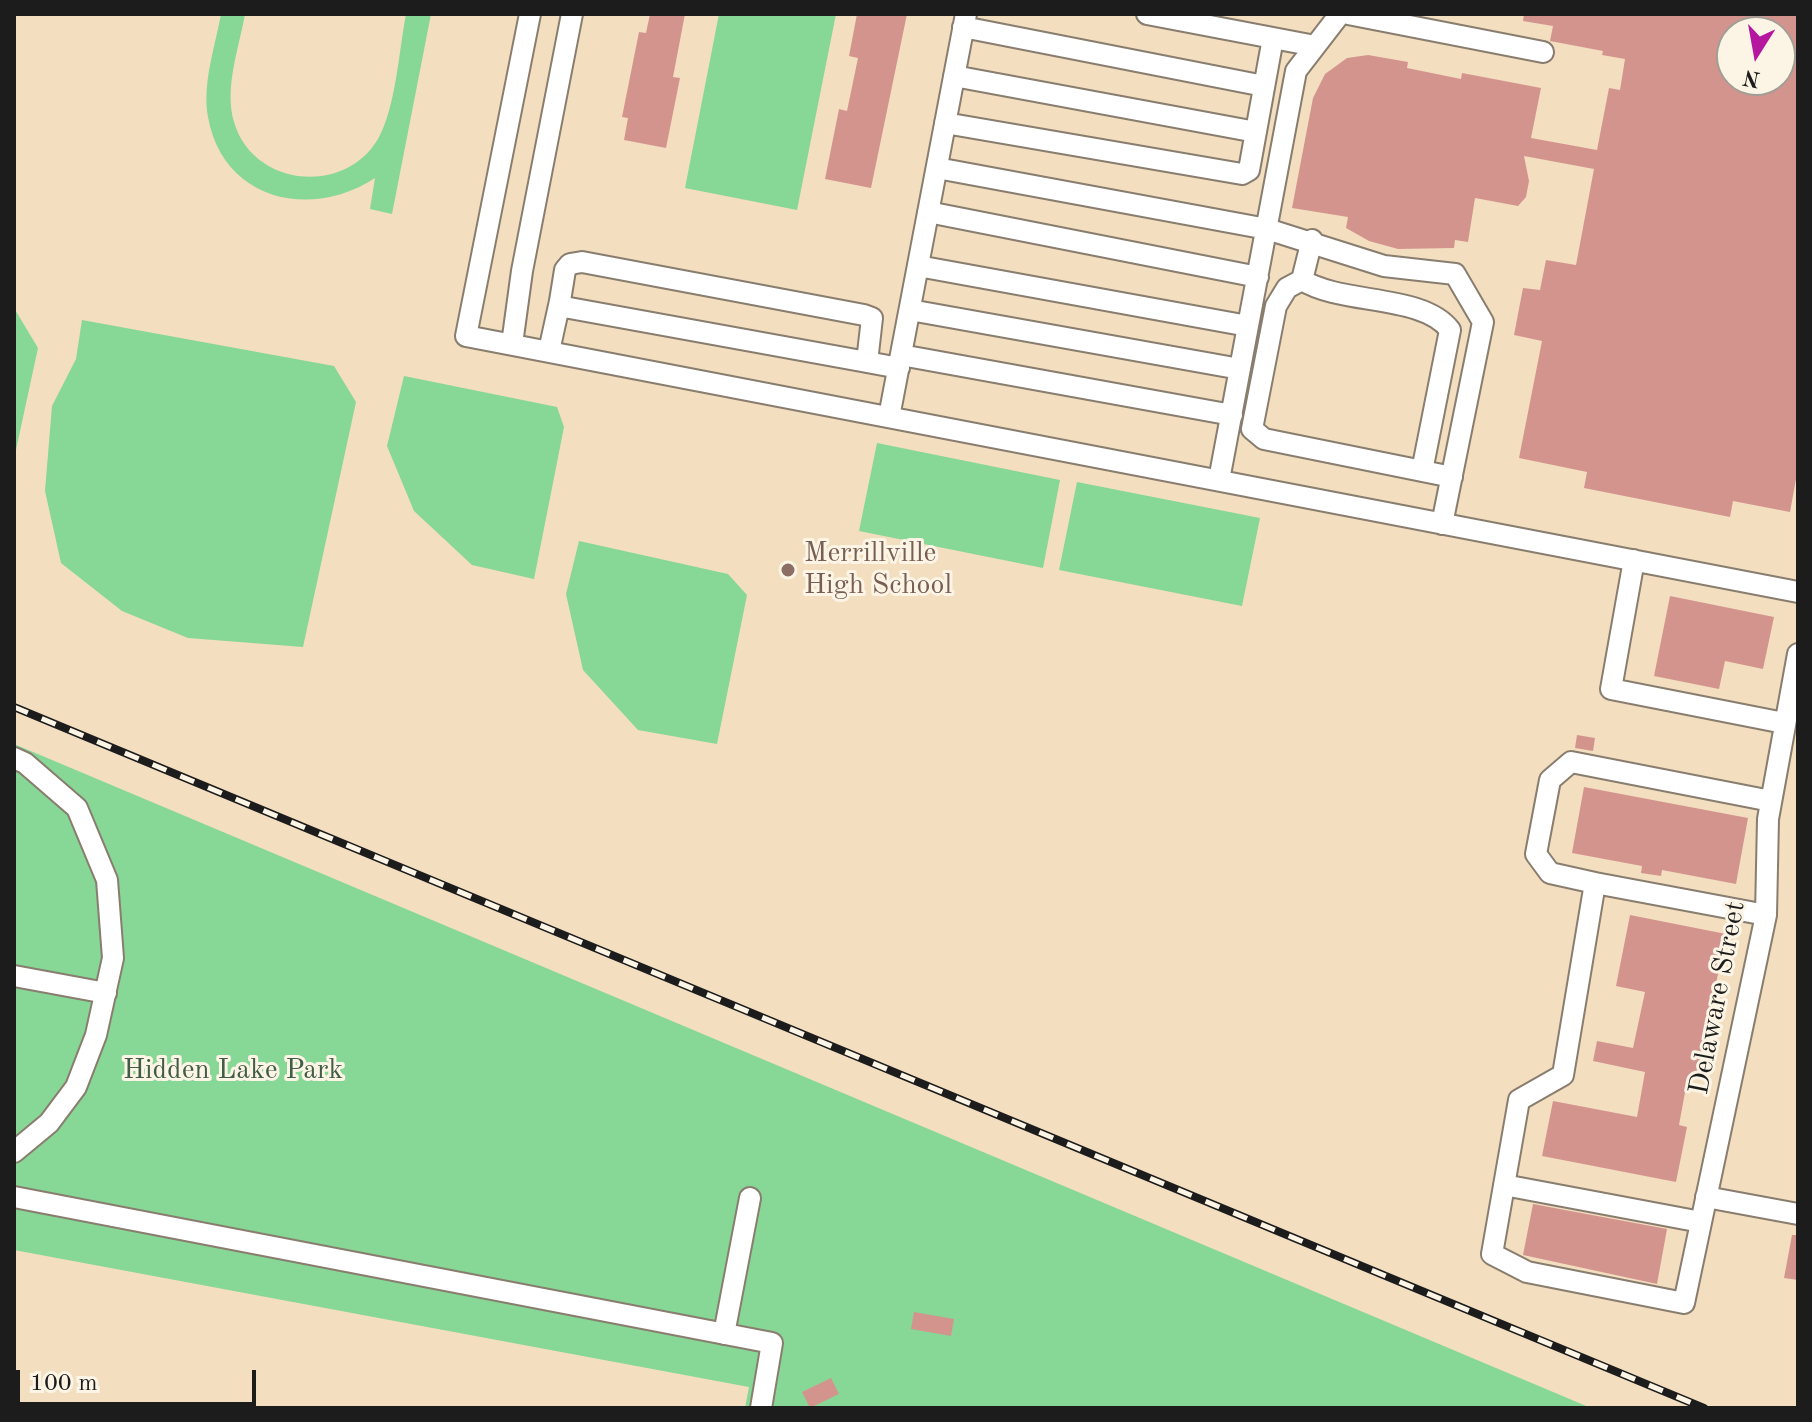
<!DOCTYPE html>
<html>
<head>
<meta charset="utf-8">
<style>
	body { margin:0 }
	#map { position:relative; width:1812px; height:1422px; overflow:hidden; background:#f3dec0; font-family:"Old Standard TT",serif }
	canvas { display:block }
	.frame { position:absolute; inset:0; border:16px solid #1c1c1c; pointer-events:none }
	.north { position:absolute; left:1716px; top:16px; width:80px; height:80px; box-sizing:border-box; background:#fcf5e5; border:2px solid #a29e95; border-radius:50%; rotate:191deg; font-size:22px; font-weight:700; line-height:32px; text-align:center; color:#1c1c1c }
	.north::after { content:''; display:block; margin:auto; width:28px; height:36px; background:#b5179e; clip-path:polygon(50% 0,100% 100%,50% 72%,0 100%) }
	.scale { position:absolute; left:16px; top:1370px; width:240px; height:36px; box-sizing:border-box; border:4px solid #1c1c1c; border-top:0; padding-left:10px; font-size:24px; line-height:28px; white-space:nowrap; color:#1c1c1c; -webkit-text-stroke:6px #fcf5e5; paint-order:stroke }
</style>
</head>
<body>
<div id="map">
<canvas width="1812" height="1422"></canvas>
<div class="frame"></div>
<div class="north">N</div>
<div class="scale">100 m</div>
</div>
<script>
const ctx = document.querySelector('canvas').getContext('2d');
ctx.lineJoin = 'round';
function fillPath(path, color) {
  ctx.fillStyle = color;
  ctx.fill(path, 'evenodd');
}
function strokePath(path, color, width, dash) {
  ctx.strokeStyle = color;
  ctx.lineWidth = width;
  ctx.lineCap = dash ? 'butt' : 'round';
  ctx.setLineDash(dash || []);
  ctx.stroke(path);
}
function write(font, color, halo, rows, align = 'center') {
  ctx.font = font + ' "Old Standard TT",serif';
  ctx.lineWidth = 6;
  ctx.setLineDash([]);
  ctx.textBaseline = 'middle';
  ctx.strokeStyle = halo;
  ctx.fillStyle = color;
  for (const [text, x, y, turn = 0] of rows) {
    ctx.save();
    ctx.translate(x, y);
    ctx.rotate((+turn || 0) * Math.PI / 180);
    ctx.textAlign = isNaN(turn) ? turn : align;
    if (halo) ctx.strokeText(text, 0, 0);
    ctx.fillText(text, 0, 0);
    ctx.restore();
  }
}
fillPath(new Path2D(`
	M221,14H245C239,48 224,88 234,122C253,187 344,196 378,139C396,107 399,50 406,14H431L392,214L370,209L375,178C311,220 223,201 208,117C202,84 215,47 221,14Z
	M719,14H836L797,210L685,188Z
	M14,308L38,348L14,459Z
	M82,320L334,366L356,402L303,647L188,638L122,611L61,563L45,491L52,406L76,359Z
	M404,376L557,407L564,427L534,579L472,565L414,511L387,446Z
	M877,443L1060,480L1043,568L859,531Z
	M1077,482L1260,518L1242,606L1059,570Z
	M579,541L728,574L747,595L717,744L638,730L583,670L566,594Z
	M14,744L1591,1408H745L749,1387L14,1250Z`), '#87d796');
fillPath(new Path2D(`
	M650,14H685L673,77L680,78L666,148L624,140L628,118L622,117L639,32L646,33Z
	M857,14H907L871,188L825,179L839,109L847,111L858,58L849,56Z
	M1524,14H1798V468L1790,512L1733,501L1730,517L1584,488L1587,472L1519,458L1542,341L1514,335L1523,288L1540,290L1546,260L1576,265L1594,169L1524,156L1529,181L1526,197L1518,206L1475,198L1468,242L1455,240L1454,248L1398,249L1369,241L1346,228L1348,217L1292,208L1313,98L1325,74L1347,58L1368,55L1408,62L1407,68L1461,79L1462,73L1541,88L1531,138L1597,150L1609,88L1620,90L1625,59L1602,55L1603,51L1550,41L1553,26L1523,21ZM1732,32H1780V80H1732Z
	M1670,596L1774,617L1763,669L1725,661L1719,689L1654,676Z
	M1577,735L1595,738L1593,751L1575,748Z
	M1584,787L1748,818L1736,884L1662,870L1661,876L1641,873L1642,866L1572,853Z
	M1630,915L1726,934L1697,1078L1688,1076L1679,1125L1687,1127L1676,1182L1542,1156L1553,1101L1637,1117L1645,1072L1593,1061L1597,1041L1633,1048L1645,992L1616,986Z
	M1533,1204L1667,1229L1657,1284L1523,1255Z
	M1792,1235H1798V1280L1784,1278Z
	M914,1312L954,1319L951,1336L911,1329Z
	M831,1378L839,1394L810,1408L802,1392Z`), '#d4948e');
const minor = new Path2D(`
	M530,14L466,336L1798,592
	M1147,14L1315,46
	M1348,14L1543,52
	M963,27L1264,86
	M954,76L1256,132
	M945,123L1242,174L1249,170L1273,38
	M937,168L1267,229L1384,266L1455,274L1483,322L1442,524
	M928,212L1258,277
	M1312,240L1302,280L1287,288L1276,306L1252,429L1264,439L1452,477
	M918,266L1248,326
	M1302,280C1342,305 1423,294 1450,330L1422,471
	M910,310L1240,369
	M512,344L522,271L572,14
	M549,351L560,301
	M901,355L1232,415
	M867,362L872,318L864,315L582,262L570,264L565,270L560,301L564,307L867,362L899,368
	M889,417L966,14
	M1219,480L1296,71L1340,14
	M1634,560L1611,689L1784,723
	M14,758L25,763L77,808L107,880L113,958L96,1035L76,1087L49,1123L14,1152
	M1595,883L1550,873L1536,854L1550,780L1571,762L1771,801
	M1766,915L1595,883L1563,1075L1519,1100L1492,1254L1527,1272L1684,1303L1766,915L1768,819L1798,654
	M14,976L106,993
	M1504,1185L1701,1222
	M14,1197L772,1343L761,1408
	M1706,1197L1798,1214
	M724,1334L750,1198`);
strokePath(minor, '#887d6e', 24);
strokePath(minor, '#fff', 20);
const rail = new Path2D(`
	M14,707L1704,1408`);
strokePath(rail, '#1c1c1c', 8);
strokePath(rail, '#fcf5e5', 5, [15]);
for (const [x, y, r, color] of [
	[788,570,8,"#8d6e63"]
]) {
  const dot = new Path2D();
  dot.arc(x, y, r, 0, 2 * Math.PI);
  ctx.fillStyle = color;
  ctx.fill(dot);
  strokePath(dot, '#fcf5e5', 3);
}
write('28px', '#785e54', '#fcf5e5', [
	["Merrillville",804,554],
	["High School",804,586]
], 'left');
write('28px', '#1c1c1c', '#fcf5e5', [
	["Delaware Street",1718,998,-79]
]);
write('28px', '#415d47', '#fcf5e5', [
	["Hidden Lake Park",233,1071]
]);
</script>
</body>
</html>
